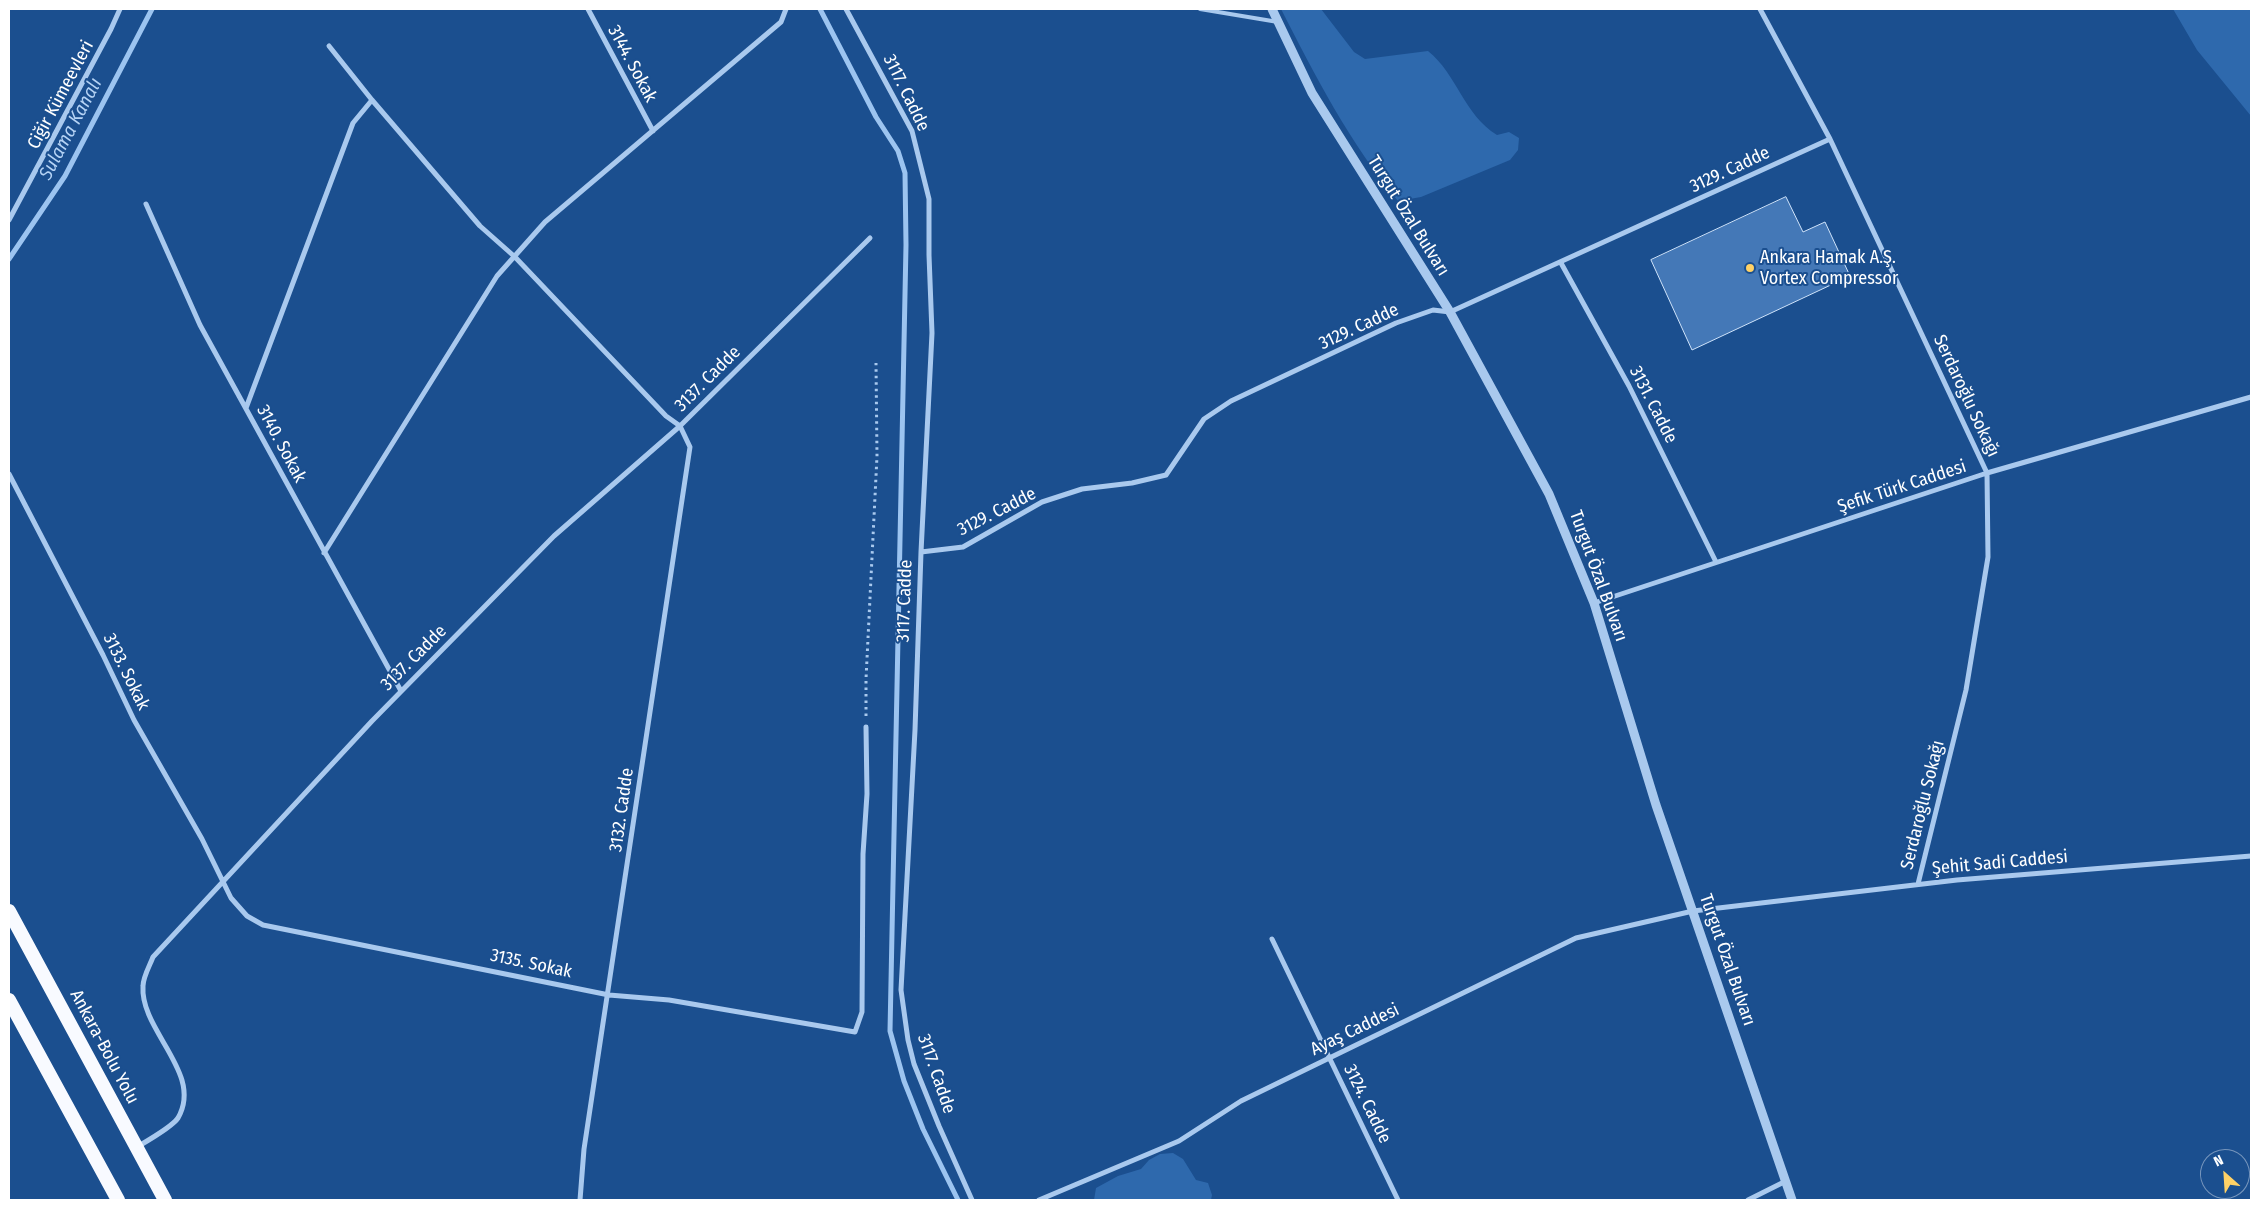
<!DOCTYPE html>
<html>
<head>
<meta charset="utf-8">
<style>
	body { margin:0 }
	#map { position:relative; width:2260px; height:1209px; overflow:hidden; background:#1b4f8f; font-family:"Fira Sans Condensed",sans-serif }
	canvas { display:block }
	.frame { position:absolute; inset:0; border:10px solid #fff; pointer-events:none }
	.north { position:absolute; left:2200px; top:1149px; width:50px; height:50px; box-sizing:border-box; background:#1b4f8f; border:1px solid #7695bc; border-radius:50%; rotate:334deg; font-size:14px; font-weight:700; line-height:20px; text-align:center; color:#fff }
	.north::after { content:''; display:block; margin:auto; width:18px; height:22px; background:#ffd166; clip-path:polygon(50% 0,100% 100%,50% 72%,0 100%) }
</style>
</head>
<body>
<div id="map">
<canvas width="2260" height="1209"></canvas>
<div class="frame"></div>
<div class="north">N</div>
</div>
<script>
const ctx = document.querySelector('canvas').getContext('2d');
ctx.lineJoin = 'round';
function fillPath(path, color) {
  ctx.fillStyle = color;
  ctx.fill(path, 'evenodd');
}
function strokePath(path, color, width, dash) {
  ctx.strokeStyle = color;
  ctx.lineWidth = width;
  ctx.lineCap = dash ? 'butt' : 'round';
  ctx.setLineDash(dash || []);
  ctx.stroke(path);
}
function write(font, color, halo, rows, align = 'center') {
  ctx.font = font + ' "Fira Sans Condensed",sans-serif';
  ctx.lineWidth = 4;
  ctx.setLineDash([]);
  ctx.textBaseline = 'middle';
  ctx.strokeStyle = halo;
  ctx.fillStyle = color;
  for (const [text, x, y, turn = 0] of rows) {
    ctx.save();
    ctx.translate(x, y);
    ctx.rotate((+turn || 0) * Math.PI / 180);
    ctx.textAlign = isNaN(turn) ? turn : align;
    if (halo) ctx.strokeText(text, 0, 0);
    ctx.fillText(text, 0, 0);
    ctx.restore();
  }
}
fillPath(new Path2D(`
	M1281,9H1321L1354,52L1365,59L1428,51C1457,74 1464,115 1497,135L1509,132L1519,138L1518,150L1510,160L1421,197L1398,201C1351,145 1314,74 1281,9Z
	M2173,9H2251V116L2197,50Z
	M1173,1153L1183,1159L1196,1180L1208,1183L1212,1195L1211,1200H1094L1096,1188L1118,1176L1141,1169L1149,1160L1160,1154Z`), '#2e69ad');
strokePath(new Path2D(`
	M820,9L876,117L898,151L905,173L906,245L890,1031L904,1081L923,1129L958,1200
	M9,259L65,176L152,9`), '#9cc4f0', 5);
const building = new Path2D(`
	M1786,197L1803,232L1825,222L1850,276L1692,350L1651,260Z`);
fillPath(building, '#4478b7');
strokePath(building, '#cfe3fa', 1);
strokePath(new Path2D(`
	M866,716V679L877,456L876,363`), '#a9c9ee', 3, [2.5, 4]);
strokePath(new Path2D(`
	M1200,9L1278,22`), '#a9c9ee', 4);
strokePath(new Path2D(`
	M588,9L653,131
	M846,9L912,131L929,199V255L932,333L921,552L915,730L901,990L908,1040L914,1064L939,1126L972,1200
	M1760,9L1830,139L1987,473L1988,557L1966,690L1918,884
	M329,46L372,100L480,226L515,257L666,416L680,426L690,447L584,1149L580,1200
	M146,204L200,325L401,691
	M9,220L111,29L120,9
	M1561,263L1629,386L1716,562
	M246,408L353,123L372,100
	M9,474L103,655L134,720L202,839L231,898L247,916L263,925L609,995L669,1000L855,1032L862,1012L863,854L867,794L866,727
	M921,552L963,547L1042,502L1082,489L1132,483L1166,475L1204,419L1231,401L1396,323L1433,310L1450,312L1830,139
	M324,553L497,276L545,222L781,22L786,9
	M1594,603L1987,473L2251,397
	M1272,939L1398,1200
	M137,1147C147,1141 172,1127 178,1118C204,1073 140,1031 143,986C143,977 150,965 153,957L372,721L554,536L680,426L870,238
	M1039,1200L1179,1141L1241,1101L1576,938L1693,911L1957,880L2251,856
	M1748,1200L1786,1181`), '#a9c9ee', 5);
strokePath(new Path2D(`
	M1272,9L1312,93L1450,312L1549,494L1594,603L1656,805L1792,1200`), '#a9c9ee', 9);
strokePath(new Path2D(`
	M9,911L165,1200
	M9,1000L118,1200`), '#f8faff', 14);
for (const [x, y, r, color] of [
	[1750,268,5,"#ffd166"]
]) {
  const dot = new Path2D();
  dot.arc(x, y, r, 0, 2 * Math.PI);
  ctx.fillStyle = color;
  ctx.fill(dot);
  strokePath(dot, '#1b4f8f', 2);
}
write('18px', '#fff', '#1b4f8f', [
	["3144. Sokak",632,64,62],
	["3117. Cadde",906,93,64],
	["Ciğir Kümeevleri",61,95,-62],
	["3129. Cadde",1730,170,-25],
	["Turgut Özal Bulvarı",1408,216,58],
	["3129. Cadde",1359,327,-25],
	["3137. Cadde",708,379,-45],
	["Serdaroğlu Sokağı",1966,396,65],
	["3131. Cadde",1653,405,63],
	["3140. Sokak",281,444,62],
	["Şefik Türk Caddesi",1902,487,-18],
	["3129. Cadde",997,512,-27],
	["Turgut Özal Bulvarı",1598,576,70],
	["3117. Cadde",905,601,-88],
	["3137. Cadde",414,658,-45],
	["3133. Sokak",126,672,64],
	["Serdaroğlu Sokağı",1923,805,-76],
	["3132. Cadde",622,810,-82],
	["Şehit Sadi Caddesi",2000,863,-5],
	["Turgut Özal Bulvarı",1727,960,71],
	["3135. Sokak",531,964,12],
	["Ayaş Caddesi",1355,1030,-26],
	["Ankara-Bolu Yolu",104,1047,62],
	["3117. Cadde",936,1074,71],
	["3124. Cadde",1367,1104,64]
]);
write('18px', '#fff', '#1b4f8f', [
	["Ankara Hamak A.Ş.",1760,258],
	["Vortex Compressor",1760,279]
], 'left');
write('italic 19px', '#b5d3f5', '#1b4f8f', [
	["Sulama Kanalı",71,129,-62]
]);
</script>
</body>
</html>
